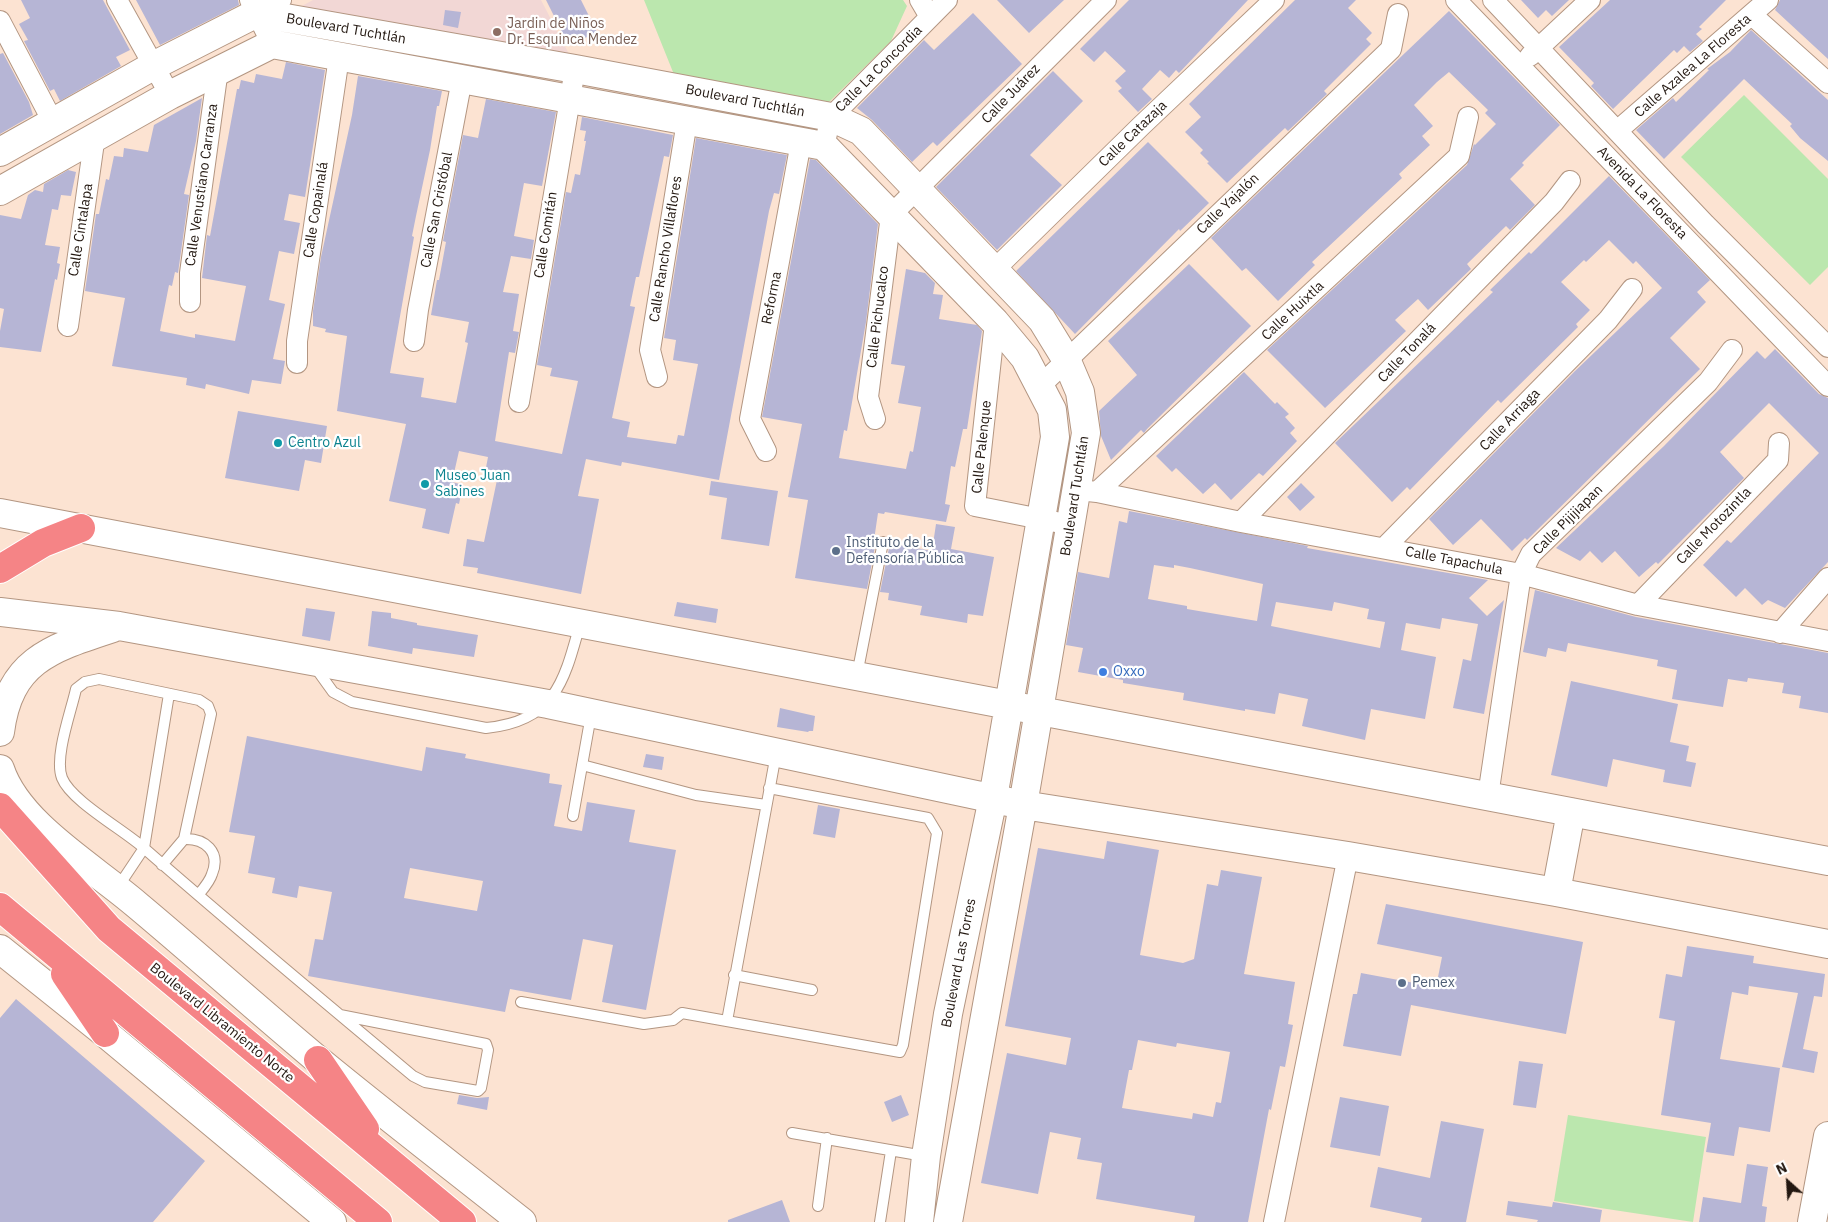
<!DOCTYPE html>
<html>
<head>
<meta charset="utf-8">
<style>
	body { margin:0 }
	#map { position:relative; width:1828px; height:1222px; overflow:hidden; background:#fce3d2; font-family:"IBM Plex Sans",sans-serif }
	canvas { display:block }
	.north { position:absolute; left:1763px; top:1157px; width:50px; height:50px; -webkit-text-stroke:4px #fff; paint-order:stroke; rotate:334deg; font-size:14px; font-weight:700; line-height:20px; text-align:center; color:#231811 }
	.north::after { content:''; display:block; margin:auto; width:18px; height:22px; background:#231811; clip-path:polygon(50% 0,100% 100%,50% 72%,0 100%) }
</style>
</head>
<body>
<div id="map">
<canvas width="1828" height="1222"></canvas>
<div class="north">N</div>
</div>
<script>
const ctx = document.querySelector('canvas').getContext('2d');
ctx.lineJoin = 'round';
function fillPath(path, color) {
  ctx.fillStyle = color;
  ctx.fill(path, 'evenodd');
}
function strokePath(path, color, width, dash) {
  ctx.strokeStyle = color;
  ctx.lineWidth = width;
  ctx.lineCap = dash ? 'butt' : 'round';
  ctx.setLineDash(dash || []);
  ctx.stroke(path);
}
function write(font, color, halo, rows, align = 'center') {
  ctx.font = font + ' "IBM Plex Sans",sans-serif';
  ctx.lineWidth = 4.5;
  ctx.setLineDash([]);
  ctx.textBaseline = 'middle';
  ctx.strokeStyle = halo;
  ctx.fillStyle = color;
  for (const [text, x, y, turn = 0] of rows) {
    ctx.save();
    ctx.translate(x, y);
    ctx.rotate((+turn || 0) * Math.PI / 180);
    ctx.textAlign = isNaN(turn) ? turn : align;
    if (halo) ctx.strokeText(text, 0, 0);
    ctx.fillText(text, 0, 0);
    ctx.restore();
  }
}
fillPath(new Path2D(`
	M313,0H541L571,58L300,7Z`), '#f2d7d5');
fillPath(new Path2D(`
	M644,0H903L907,6L891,41L828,103L675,77Z
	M1744,95L1828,179V267L1810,285L1681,157Z
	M1568,1115L1706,1137L1693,1222L1554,1201Z`), '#bbe7ae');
fillPath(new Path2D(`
	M21,0H103L130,50L116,57L121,66L60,101L54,89L50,91L24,41L28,40L19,24L30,18Z
	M136,0H238L239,5L160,45Z
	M546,0H581L597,32L569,46Z
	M997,0H1064L1029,33Z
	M1129,0H1248L1179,73L1176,70L1169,78L1160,70L1142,89L1152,99L1138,112L1118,91L1122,88L1115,81L1126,71L1105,51L1094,62L1080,49Z
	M1295,0H1356L1348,8L1372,33L1366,39L1371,44L1324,91L1327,94L1288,131L1285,128L1227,183L1207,163L1209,162L1200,153L1203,150L1185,132L1201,117L1189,104Z
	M1521,0H1569L1552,16L1546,10L1538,18Z
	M1610,0H1726L1699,27L1702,29L1696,34L1703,41L1690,52L1684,46L1677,53L1674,50L1613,109L1591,86L1594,83L1559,47Z
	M1780,0H1828V59L1775,10Z
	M445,10L461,12L458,28L443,25Z
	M1449,11L1560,125L1522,163L1524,165L1510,179L1535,205L1510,230L1506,226L1467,264L1471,269L1428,310L1418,299L1395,320L1406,331L1325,408L1267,350L1467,165L1474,144L1475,145L1496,124L1485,113L1488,110L1449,72L1437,82L1414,105L1433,126L1422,136L1430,145L1399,174L1402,178L1312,262L1315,265L1278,301L1246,268L1242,271L1211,238Z
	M973,13L1022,64L937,146L933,142L912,162L872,120L857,108L924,40L934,50Z
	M1751,30L1828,100V161L1800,138L1790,126L1792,124L1744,79L1664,159L1636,130L1673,98L1676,102L1709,70L1707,69L1730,52Z
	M3,53L29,102L33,115L0,134V54Z
	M286,62L325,70L305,197L289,194L284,220L300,223L294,254L279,251L269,300L285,304L273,359L285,361L281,384L252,380L249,394L206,384L205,389L186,385L187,378L112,366L125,298L85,291L96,214H99L106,179L109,180L114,156L123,157L124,148L148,152L154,125L202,98L196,141L184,194L189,195L178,273L175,272L172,286L169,285L160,331L195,338V334L235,341L246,286L202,278L207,235L210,236L237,89H239L241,80L254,83L256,74L282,79Z
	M1053,71L1083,101L1030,155L1062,185L997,250L936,187Z
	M358,76L442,91L439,106H437L430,150L416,216L412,236L414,237L390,373L424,378L421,397L456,403L468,343L465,342L469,322L431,315L437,280H439L446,242L443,241L463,135L478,138L486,99L556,112L542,186L524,183L514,236L534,240L531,259L511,256L503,292L519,294L513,331L519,332L515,353L509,352L495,441L531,448L562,454L578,381L550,376L552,368L537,365L566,192L571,193L575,174L580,175L586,141H584L586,131L580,130L582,117L673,135L669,157L664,156L639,277H636L630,306L635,307L612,418L630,422L627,437L676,444L678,435L684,436L698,364L673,360L676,340L664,338L696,138L787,155L779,194L774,193L769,211L719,480L622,462L621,466L586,459L578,496L599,499L581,594L477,573L478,568L463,566L467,539L484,542L497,480L484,478L488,457L459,451L452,482L463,485L459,504L456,503L449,534L422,528L426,509L389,501L406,424L337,411L347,336L325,332L326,329L313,326V311L321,257L352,115Z
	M1148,142L1209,203L1180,231L1179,229L1075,334L1016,271Z
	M810,159L816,160L878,224L866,322L847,431L844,430L839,458L906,469L910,451L913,452L921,407L898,403L905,366L891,364L906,269L925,273L935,283L933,294L943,295L939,319L977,325L982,331L967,429H963L955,467L951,466L945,504L950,505L946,522L885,512L884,514L878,513L874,540L876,541L867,589L795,578L808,500L788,497L802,424L762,417Z
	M68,170L76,172L71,196L61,195L58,210L52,209L45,245L60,247L57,263L60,264L57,280L55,279L41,352L0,347V331L4,309L0,308V215L21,219L28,195L35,190L43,192L44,184Z
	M1609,176L1710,280L1697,292L1706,302L1670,338L1700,369L1527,540L1525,538L1512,551L1481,519L1453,545L1429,519L1575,371L1662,288L1636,261L1633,264L1609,240L1586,262L1584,260L1561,282L1590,310L1576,324L1578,327L1501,403L1498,400L1410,490L1407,487L1392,502L1335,443L1493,292L1490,290L1529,252L1531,254Z
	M1189,264L1251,326L1147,429L1144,433L1141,430L1111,460L1101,436L1099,411L1137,375L1108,341Z
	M1775,349L1819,394L1828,398V562L1785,608L1768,600L1762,605L1745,588L1736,597L1703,565L1727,540L1731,543L1819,453L1769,403L1720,452L1744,478L1658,564L1656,562L1639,577L1615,551L1602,563L1590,551L1580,561L1556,548L1664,446L1757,351L1765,359Z
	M1244,372L1275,404L1277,402L1289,414L1285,417L1295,428L1290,433L1297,441L1263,476L1259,473L1231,500L1215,483L1203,494L1176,468L1172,472L1156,456Z
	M238,411L327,426L321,463L305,460L299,491L225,478Z
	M711,481L778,491L769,546L721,539L727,498L709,495Z
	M1301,483L1315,497L1300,511L1287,497Z
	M1129,511L1308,546L1307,548L1488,580L1469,598L1487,616L1504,600L1484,714L1453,708L1463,659L1471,661L1478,624L1442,618L1440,629L1406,623L1401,650L1436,657L1425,719L1371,709L1365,740L1302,726L1308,699L1279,693L1275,714L1245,709V711L1183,700L1184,693L1123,683V680L1078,672L1083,648L1066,645L1078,572L1109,578L1119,521L1127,523ZM1154,565L1174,568V565L1190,568L1263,584L1257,621L1187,609V606L1148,599ZM1276,602L1332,611L1334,602L1369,609L1367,619L1385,622L1380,648L1271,626Z
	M936,524L955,527L951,549L994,557L983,616L968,614L967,623L920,615L922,606L888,600L889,593L880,592L890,543L932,551Z
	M1535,590L1636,617L1828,653V713L1799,708L1801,696L1782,693L1784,683L1748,678L1747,682L1728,679L1723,707L1672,699L1677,670L1657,666L1658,660L1568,643L1566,652L1548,648L1546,657L1523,652Z
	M677,602L718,609L716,623L674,616Z
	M306,608L335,612L330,641L302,636Z
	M372,611L391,613V618L417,623V625L478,635L474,657L413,648L412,654L368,646Z
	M1571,681L1678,704L1670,742L1689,746L1686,761L1696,763L1691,787L1663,782L1665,770L1613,759L1607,787L1551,775Z
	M780,708L815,716L813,731H809L808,732L777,727Z
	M247,736L422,771L426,747L466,754L465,758L550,774L549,783L562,785L554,826L582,831L587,802L635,810L629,842L676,850L646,1010L602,1002L613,945L583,939L571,1000L510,989L505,1012L308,976L315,939L323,940L332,892L299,886L297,898L272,893L275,878L248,873L255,836L229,832ZM410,868L483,881L477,911L404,898Z
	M646,754L664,757L662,770L643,767Z
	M818,805L840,809L835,838L813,834Z
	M1107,841L1159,850L1140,955L1183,963L1194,959L1207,884L1218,886L1221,870L1262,877L1244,974L1295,982L1288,1024L1293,1025L1285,1067L1280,1066L1271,1110L1269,1109L1248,1222H1194L1195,1216L1096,1199L1102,1163L1077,1159L1081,1138L1050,1132L1038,1194L981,1183L1007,1053L1066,1065L1071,1038L1005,1026L1038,848L1104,859ZM1138,1040L1176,1047L1177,1043L1230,1052L1221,1103L1216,1102L1213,1117L1193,1113L1192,1119L1122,1108L1129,1070H1132Z
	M1386,904L1583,942L1566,1034L1411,1005L1401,1056L1343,1046L1353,994H1357L1361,973L1436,987L1442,957L1377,944Z
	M1687,946L1754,956L1753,963L1825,974L1822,997L1814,996L1803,1049L1818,1052L1814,1073L1782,1067L1798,993L1749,986L1748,995L1732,992L1720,1059L1780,1068L1770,1132L1739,1127L1734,1156L1706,1152L1711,1123L1661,1115L1675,1021L1659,1018L1666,974L1682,977Z
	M16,999L205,1161L153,1222H0V1018Z
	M1519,1061L1543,1064L1536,1108L1513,1105Z
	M459,1095L477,1098L489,1097L487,1110L457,1104Z
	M901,1095L909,1115L892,1122L884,1102Z
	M1340,1097L1389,1106L1380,1156L1330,1147Z
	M1441,1121L1484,1129L1466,1222H1421L1422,1218L1370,1207L1378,1167L1430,1178Z
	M1747,1164L1768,1167L1762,1206L1767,1207L1765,1222H1699L1703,1197L1741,1203Z
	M782,1200L790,1222H728V1220Z
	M1508,1201L1552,1207L1553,1202L1602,1210L1600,1222H1537L1538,1220L1506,1215Z`), '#b6b5d5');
const lane = new Path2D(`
	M315,667L333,692L352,702L486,728C555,721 564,682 580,624
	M857,675L883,542
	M582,765L696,795L766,805
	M573,816L591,715
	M184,839L211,714L208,706L199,700L99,679L85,682L76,689C71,712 54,757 62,778C71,801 124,830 145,849C233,926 323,1001 413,1076L425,1082L478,1091L481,1088L488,1050L486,1044L340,1015
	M162,865L184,839C205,838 221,852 212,874C210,881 204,888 199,894
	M118,887L144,848L169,694
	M734,975L812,990
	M521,1002L644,1024L673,1020L682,1013L900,1052L903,1045L937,833L928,818L769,788
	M727,1021L776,754
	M792,1133L924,1156
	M818,1206L827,1138
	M880,1222L891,1151`);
const street = new Path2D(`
	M117,0L170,95
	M250,0L272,44
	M920,0L930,17
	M1456,0L1828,386
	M1493,0L1705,224L1828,347
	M257,13L281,0
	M1752,15L1828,83
	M0,21L53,122
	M1530,56L1590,0
	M1617,131L1768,0
	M824,146L831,117L947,0
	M994,270L1141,126L1274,0
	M190,302V273L218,69
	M995,322L975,506L1071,525
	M68,326L95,135
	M414,341L418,310L462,79
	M297,363V341L339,57
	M657,377L650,350L687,121
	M1041,385L1391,49L1398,14
	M519,402L575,69
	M875,419L868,397L891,215L1106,0
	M766,451L750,419L801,142
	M1078,490L1097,492L1241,522L1521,574L1638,605L1828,641
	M1097,492L1459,156L1468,117
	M1241,522L1554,202L1570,181
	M1384,548L1608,320L1632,289
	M1638,605L1778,460L1779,443
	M1780,633L1828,578
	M1488,796L1521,574L1531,554L1708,382L1732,350
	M1274,1222L1348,856`);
const secondary = new Path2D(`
	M0,152L153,66L257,13L575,69L831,117L861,131L1042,320L1066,359L1080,392L1086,433L1023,805L948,1222
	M0,191L170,95L272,44L824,146L995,322L1025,358L1052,410L1055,437L993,798L948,1014L926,1156L919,1222
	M0,513L1828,861
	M0,612L119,626L548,704L1023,805L1348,856L1556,892L1828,944
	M0,732C9,660 52,648 113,628
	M0,769C18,824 93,867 137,905C198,956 257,1009 318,1060C385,1115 454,1168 522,1222
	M1556,892L1571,812
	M0,949L105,1033L332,1222
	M1812,1222L1828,1136`);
const highway = new Path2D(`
	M0,569L43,543L81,528
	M0,807L109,929L462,1222
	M0,907L378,1222
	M65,974L105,1033
	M318,1060L365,1129`);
strokePath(lane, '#b39682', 12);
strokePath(street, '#b39682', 22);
strokePath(secondary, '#b39682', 30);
strokePath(highway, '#fff', 30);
strokePath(lane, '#fff', 10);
strokePath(street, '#fff', 20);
strokePath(secondary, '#fff', 28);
strokePath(highway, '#f58486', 28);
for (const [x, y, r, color] of [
	[497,32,5,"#8d6e63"],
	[278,443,5,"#0f9aa8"],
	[425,484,5,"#0f9aa8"],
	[836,551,5,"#5c6f8a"],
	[1103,672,5,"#3f7fe0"],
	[1402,983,5,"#5c6f8a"]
]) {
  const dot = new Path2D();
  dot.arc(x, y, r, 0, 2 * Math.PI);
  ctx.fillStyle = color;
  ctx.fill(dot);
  strokePath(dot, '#fff', 2);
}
write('14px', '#785e54', '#fff', [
	["Jardin de Niños",507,24],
	["Dr. Esquinca Mendez",507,40]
], 'left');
write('14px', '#231811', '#fff', [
	["Boulevard Tuchtlán",346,29,10],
	["Calle Azalea La Floresta",1693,66,-41],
	["Calle La Concordia",879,69,-45],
	["Calle Juárez",1011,94,-46],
	["Boulevard Tuchtlán",745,101,11],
	["Calle Catazaja",1133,134,-44],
	["Calle Venustiano Carranza",202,185,-82],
	["Avenida La Floresta",1642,193,46],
	["Calle Yajalón",1228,204,-44],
	["Calle Copainalá",316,210,-81],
	["Calle San Cristóbal",437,210,-79],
	["Calle Cintalapa",81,230,-81],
	["Calle Comitán",546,235,-81],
	["Calle Rancho Villaflores",666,249,-81],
	["Reforma",772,298,-79],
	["Calle Huixtla",1293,311,-43],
	["Calle Pichucalco",878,317,-83],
	["Calle Tonalá",1407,353,-46],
	["Calle Arriaga",1510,420,-46],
	["Calle Palenque",982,447,-84],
	["Boulevard Tuchtlán",1075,496,-81],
	["Calle Pijijiapan",1568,520,-45],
	["Calle Motozintla",1714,526,-46],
	["Calle Tapachula",1454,561,11],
	["Boulevard Las Torres",959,963,-79],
	["Boulevard Libramiento Norte",222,1023,39]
]);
write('14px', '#0d838f', '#fff', [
	["Centro Azul",288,443],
	["Museo Juan",435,476],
	["Sabines",435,492]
], 'left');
write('14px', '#4e5e75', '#fff', [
	["Instituto de la",846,543],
	["Defensoría Pública",846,559],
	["Pemex",1412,983]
], 'left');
write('14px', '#366cbe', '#fff', [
	["Oxxo",1113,672]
], 'left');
</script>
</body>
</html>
